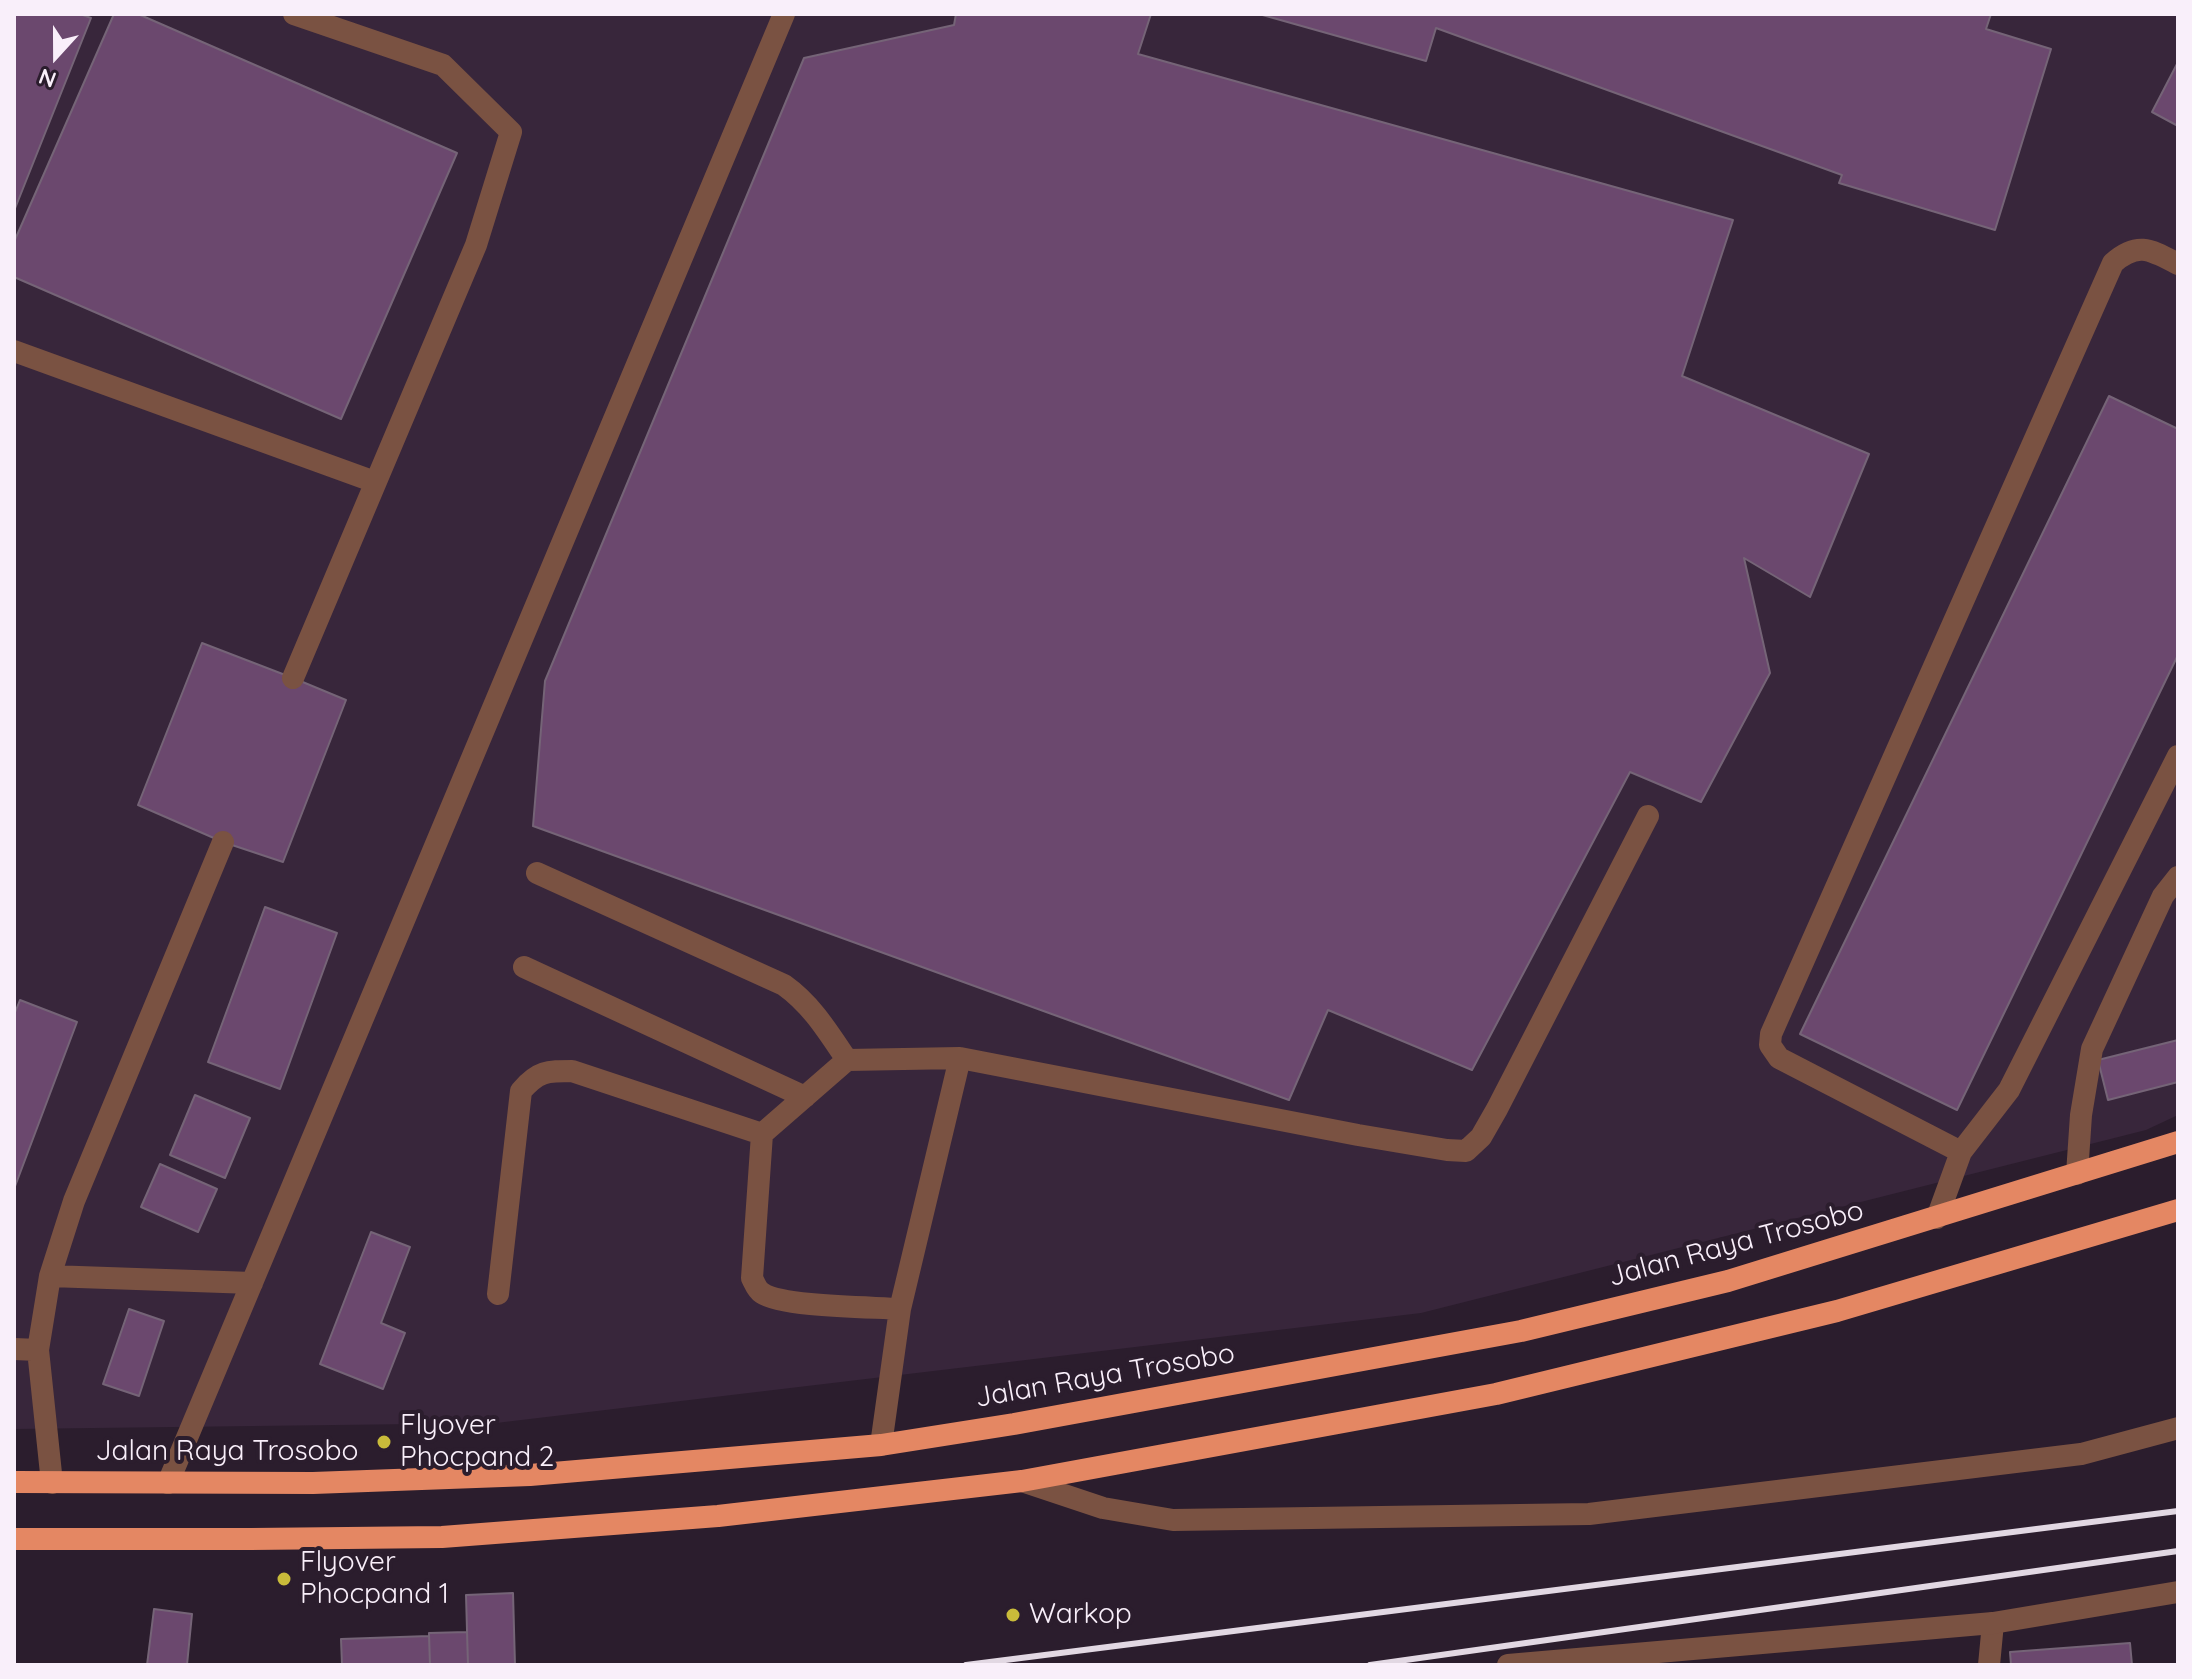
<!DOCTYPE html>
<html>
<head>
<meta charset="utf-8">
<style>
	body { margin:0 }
	#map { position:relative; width:2192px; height:1679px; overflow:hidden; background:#2b1d2d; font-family:Quicksand,sans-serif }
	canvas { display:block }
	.frame { position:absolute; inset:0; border:16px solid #f9effa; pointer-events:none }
	.north { position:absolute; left:16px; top:16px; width:80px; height:80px; -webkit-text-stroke:6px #2b1d2d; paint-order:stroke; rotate:201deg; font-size:22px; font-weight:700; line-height:32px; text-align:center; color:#f9effa }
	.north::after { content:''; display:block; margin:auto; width:28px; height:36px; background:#f9effa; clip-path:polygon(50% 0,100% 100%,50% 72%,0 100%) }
</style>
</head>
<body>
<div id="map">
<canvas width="2192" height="1679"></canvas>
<div class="frame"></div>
<div class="north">N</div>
</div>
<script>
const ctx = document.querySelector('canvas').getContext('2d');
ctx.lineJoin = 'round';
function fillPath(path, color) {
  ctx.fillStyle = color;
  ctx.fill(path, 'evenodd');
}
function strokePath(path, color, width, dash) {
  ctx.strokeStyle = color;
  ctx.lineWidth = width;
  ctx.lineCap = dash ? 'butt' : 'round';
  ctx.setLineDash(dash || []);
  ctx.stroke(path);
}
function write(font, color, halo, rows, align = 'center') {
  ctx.font = font + ' Quicksand,sans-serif';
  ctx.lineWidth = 8;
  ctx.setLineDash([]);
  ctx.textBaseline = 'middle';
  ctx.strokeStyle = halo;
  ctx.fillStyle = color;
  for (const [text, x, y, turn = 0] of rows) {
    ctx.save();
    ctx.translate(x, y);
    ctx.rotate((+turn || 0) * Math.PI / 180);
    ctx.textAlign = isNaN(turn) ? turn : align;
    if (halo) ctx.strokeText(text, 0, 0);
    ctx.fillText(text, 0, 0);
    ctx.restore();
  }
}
fillPath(new Path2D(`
	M14,14H2178V1115L2146,1130L1421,1313L496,1423L14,1429Z`), '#38263b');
const building = new Path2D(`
	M14,14H80L91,18L14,211Z
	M114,14H138L457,153L341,419L14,277V242Z
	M956,14H1151L1138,54L1733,220L1682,376L1869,454L1810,597L1744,558L1770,673L1701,802L1630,772L1472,1070L1328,1010L1289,1100L533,826L545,681L804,58L954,25Z
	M1259,14H1991L1986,29L2051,49L1995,230L1839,183L1842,175L1436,28L1426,61Z
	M2178,62V126L2152,112Z
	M2109,396L2178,429V655L1957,1110L1800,1034Z
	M202,643L293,678L346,700L283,862L223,842L138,805Z
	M265,907L337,933L280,1089L208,1062Z
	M20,1000L77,1022L14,1189V1015Z
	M2178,1040V1082L2108,1100L2098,1060Z
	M195,1095L250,1118L225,1178L170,1155Z
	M160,1164L217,1189L198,1232L141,1207Z
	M371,1232L410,1247L381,1323L405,1333L383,1389L320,1364Z
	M129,1309L164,1321L139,1396L103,1384Z
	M513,1593L515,1665H468L466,1595Z
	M154,1609L192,1614L187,1665H147Z
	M467,1632L468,1665H430L429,1633Z
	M429,1636L430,1665H342L341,1639Z
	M2130,1643L2132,1665H2011L2010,1652Z`);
fillPath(building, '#6b486e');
strokePath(building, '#756477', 2);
strokePath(new Path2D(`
	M14,351L375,482
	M293,678L476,245L511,132L443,65L294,14
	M537,873L784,985C812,1005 828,1032 847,1060
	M524,967L805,1097
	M762,1134L847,1060L960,1058
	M1961,1152L1779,1058L1770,1045L1771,1034L2113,263C2138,241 2151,250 2178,264
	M2077,1174L2081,1115L2092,1049L2163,896L2178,877
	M1937,1218L1961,1152L2009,1090L2178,756
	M50,1276L252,1283
	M498,1294L521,1091C538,1071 547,1071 572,1071L762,1134L752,1278C755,1284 757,1290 762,1293C782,1307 871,1307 900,1309
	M14,1349L38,1350
	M881,1445L900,1309L960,1058L1358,1135L1447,1150L1466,1151L1481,1137L1497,1109L1648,816
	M52,1483L38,1350L50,1276L74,1201L223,842
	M168,1483L784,14
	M1989,1665L1993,1623`), '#7a5242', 22);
strokePath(new Path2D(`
	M1508,1665L1993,1623L2178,1592`), '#7a5242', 22);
strokePath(new Path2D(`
	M1022,1481L1103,1508L1173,1520L1589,1514L2081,1454L2178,1428`), '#7a5242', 22);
strokePath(new Path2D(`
	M14,1482L313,1483L530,1475L881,1445L1014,1424L1521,1331L1728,1281L2178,1142
	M14,1539H251L442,1537L718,1516L1022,1481L1496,1394L1837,1311L2178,1210`), '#e48763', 22);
strokePath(new Path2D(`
	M966,1665L2178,1511
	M1370,1665L2178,1551`), '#e2d8e3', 6);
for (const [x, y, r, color] of [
	[384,1442,8,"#c9bb3a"],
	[284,1579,8,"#c9bb3a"],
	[1013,1615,8,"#c9bb3a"]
]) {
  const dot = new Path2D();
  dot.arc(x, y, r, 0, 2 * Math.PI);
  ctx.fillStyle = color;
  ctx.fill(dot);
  strokePath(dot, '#2b1d2d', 3);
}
write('28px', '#f9effa', '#2b1d2d', [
	["Jalan Raya Trosobo",1736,1244,-15],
	["Jalan Raya Trosobo",1105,1376,-10],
	["Jalan Raya Trosobo",227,1452]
]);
write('28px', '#f9effa', '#2b1d2d', [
	["Flyover",400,1426],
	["Phocpand 2",400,1458],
	["Flyover",300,1563],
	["Phocpand 1",300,1595],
	["Warkop",1029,1615]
], 'left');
</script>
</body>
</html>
